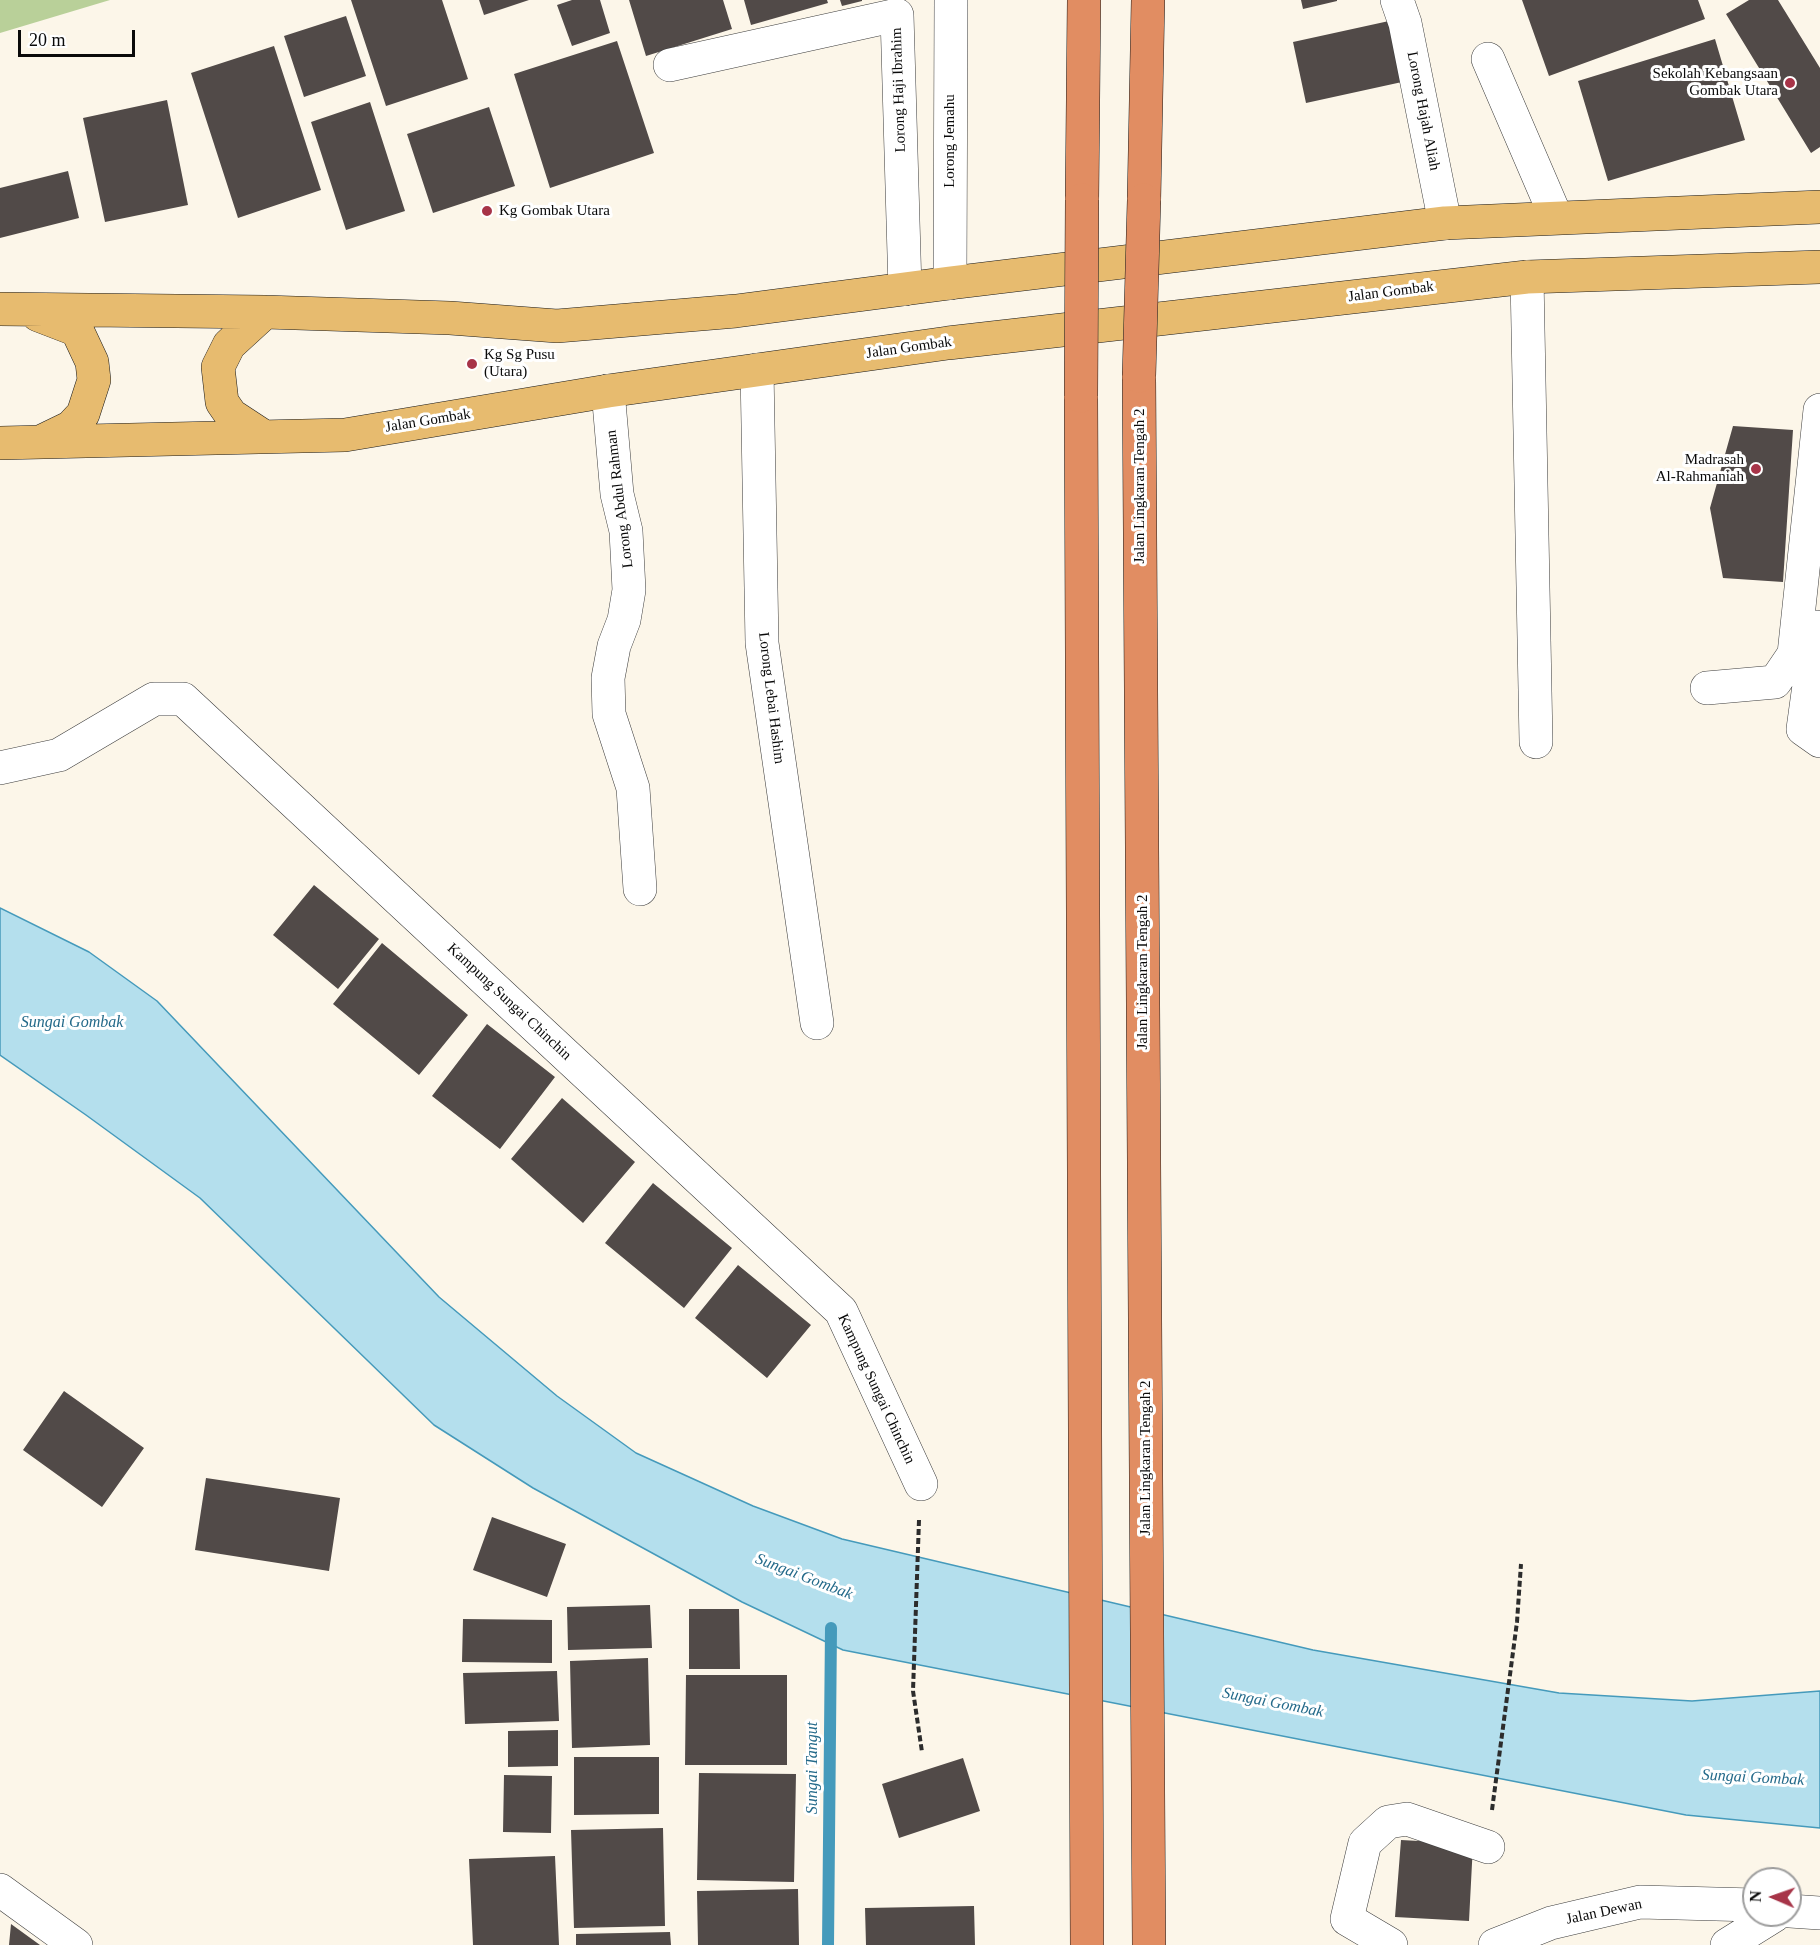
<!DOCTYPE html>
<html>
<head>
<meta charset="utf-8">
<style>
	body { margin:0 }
	#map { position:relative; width:1820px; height:1945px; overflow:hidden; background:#fcf6e9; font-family:Georgia,serif }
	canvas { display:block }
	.north { position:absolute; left:1742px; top:1867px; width:60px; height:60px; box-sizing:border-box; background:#fff; border:2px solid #9d9d9d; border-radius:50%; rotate:272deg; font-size:16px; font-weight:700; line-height:24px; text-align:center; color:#0a0a0a }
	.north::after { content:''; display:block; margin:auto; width:21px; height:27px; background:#a73448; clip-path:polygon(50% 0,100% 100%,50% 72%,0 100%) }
	.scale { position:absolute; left:18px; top:30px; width:117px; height:27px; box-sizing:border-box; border:3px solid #0a0a0a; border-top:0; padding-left:8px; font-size:18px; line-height:21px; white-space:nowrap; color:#0a0a0a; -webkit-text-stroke:4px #fff; paint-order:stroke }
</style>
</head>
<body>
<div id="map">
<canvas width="1820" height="1945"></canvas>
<div class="north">N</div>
<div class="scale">20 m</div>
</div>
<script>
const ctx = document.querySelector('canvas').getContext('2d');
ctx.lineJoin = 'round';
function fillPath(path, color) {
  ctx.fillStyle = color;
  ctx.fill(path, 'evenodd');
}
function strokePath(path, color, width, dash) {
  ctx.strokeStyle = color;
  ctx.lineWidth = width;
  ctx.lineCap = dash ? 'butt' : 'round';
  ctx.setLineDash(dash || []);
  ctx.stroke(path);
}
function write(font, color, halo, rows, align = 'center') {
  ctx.font = font + ' Georgia,serif';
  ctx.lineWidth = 6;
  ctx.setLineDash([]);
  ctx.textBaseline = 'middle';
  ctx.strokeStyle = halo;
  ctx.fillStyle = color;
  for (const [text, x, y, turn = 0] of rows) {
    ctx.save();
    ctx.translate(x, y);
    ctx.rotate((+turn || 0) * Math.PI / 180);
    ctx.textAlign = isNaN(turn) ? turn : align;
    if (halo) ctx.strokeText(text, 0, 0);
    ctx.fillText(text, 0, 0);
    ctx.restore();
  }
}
fillPath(new Path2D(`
	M0,0H110L0,33Z`), '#b9d099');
const water = new Path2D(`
	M0,908L89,952L157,1001L439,1297L557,1396L636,1453L753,1506L842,1539L1313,1650L1559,1693L1692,1701L1820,1691V1828L1686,1815L843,1650L742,1602L533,1488L434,1425L200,1198L86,1115L0,1055Z`);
fillPath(water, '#b4dfed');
strokePath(water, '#459abb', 1.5);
strokePath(new Path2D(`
	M828,1945L831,1628`), '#459abb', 12);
fillPath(new Path2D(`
	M351,0H442L468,79L386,106Z
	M479,0H529L484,15Z
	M572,0H600L610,33L572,46L557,5Z
	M629,0H723L732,29L646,56Z
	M744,0H827L828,3L751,25Z
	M840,0H862V1L842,6Z
	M1301,0H1337V1L1303,9Z
	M1522,0H1698L1705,19L1549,76Z
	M1749,0H1778L1820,68V147L1811,153L1726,14Z
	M346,16L366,76L304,97L284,36Z
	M1389,21L1402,82L1306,103L1293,42Z
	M1715,39L1745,140L1608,181L1578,81Z
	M617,41L654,153L550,188L514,74Z
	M274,46L321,190L238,218L191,73Z
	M167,100L188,205L105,222L83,118Z
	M370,102L405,211L346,230L311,122Z
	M489,107L515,186L433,213L407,134Z
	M68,171L79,218L0,238V188Z
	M1733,426L1793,430L1783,582L1723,578L1710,508Z
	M314,885L379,939L338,989L273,935Z
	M382,943L468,1015L419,1075L333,1004Z
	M487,1024L555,1077L500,1149L432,1096Z
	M562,1098L635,1162L583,1223L511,1159Z
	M653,1183L732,1248L684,1308L605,1243Z
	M738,1265L811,1325L767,1378L695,1318Z
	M64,1391L144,1448L102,1507L23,1450Z
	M206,1478L340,1498L329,1571L195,1550Z
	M492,1517L566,1544L547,1597L473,1570Z
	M650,1605L652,1648L568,1650L567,1607Z
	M689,1609H739L740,1669H689Z
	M463,1619L552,1620V1663L462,1662Z
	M648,1658L650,1745L572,1748L570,1661Z
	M557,1671L559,1721L465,1724L463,1673Z
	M686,1675H787V1765H685Z
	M558,1730V1766L508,1767V1731Z
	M574,1757H659V1814L574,1815Z
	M963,1758L980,1811L899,1838L882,1784Z
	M699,1773L796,1774L794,1882L697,1880Z
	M504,1775L552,1776L551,1833L503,1832Z
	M663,1828L665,1926L574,1928L571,1830Z
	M1401,1840L1473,1844L1469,1921L1395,1917Z
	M555,1856L559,1945H473L469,1859Z
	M798,1889L799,1945H698L697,1891Z
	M974,1906L975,1945H866L865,1908Z
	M11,1924L40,1945H9Z
	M670,1932L671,1945H576V1934Z`), '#514a48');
const minor = new Path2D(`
	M1397,0L1405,23L1445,223
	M1488,59L1556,217
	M670,65L897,15L905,289
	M1527,277L1536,742
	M950,283L951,0
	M757,370L762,643L817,1023
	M608,391L617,494L626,531L629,590L624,620L614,646L608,678L609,714L633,788L640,889
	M1817,627L1803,729L1820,741
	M1707,688L1775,682L1794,654L1820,410
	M0,768L59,755L154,699H183L841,1311L921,1484
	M0,1890L76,1945
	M1790,1911L1820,1913
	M1391,1945L1347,1919L1365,1843L1388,1822L1407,1819L1488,1847
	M1495,1945L1551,1923L1640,1902L1754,1905
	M1727,1945L1775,1915`);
const major = new Path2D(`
	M0,309L265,312L450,318L557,326L736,311L950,283L1445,223L1820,207
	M38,315L77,330L92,362L94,380L83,414L71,427L40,442
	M263,436L231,415L222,402L218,367L229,345L265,312
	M0,443L345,435L608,391L948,343L1527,277L1820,267`);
const highway = new Path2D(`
	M1082,200L1084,0
	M1144,200L1148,0
	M1139,376L1149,1945
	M1081,396L1087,1945`);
strokePath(minor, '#3d3d3d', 34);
strokePath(major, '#1b1b1b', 34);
strokePath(highway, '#1b1b1b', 34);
strokePath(new Path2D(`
	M919,1520L913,1691L922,1752
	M1492,1810L1517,1622L1521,1564`), '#2c2c2c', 4, [6, 3]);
strokePath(minor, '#fff', 33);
strokePath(major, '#e7bb6f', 33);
strokePath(highway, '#e18d62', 33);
const highwayBridge = new Path2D(`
	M1139,376L1144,200
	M1081,396L1082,200`);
strokePath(highwayBridge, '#1b1b1b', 34, []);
strokePath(highwayBridge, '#e18d62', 33);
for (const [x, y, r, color] of [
	[1790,83,6,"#a73448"],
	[487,211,6,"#a73448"],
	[472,364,6,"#a73448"],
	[1756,469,6,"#a73448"]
]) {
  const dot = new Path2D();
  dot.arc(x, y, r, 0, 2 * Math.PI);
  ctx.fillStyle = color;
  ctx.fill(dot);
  strokePath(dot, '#fff', 2);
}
write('15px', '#0a0a0a', '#fff', [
	["Sekolah Kebangsaan",1778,74],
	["Gombak Utara",1778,91],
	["Kg Gombak Utara",499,211,"left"],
	["Kg Sg Pusu",484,355,"left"],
	["(Utara)",484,372,"left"],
	["Madrasah",1744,460],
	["Al-Rahmaniah",1744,477]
], 'right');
write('15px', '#0a0a0a', '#fff', [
	["Lorong Haji Ibrahim",899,90,-92],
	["Lorong Hajah Aliah",1423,111,79],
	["Lorong Jemahu",950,141,-90],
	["Jalan Gombak",1391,292,-7],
	["Jalan Gombak",909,348,-8],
	["Jalan Gombak",428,421,-9],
	["Jalan Lingkaran Tengah 2",1140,486,-90],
	["Lorong Abdul Rahman",620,499,-97],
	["Lorong Lebai Hashim",771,698,83],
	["Jalan Lingkaran Tengah 2",1143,972,-90],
	["Kampung Sungai Chinchin",509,1002,43],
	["Kampung Sungai Chinchin",876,1389,65],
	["Jalan Lingkaran Tengah 2",1146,1458,-90],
	["Jalan Dewan",1604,1912,-12]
]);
write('italic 16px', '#246a8a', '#fff', [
	["Sungai Gombak",72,1023],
	["Sungai Gombak",804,1577,21],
	["Sungai Gombak",1273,1703,11],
	["Sungai Tangut",813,1768,-90],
	["Sungai Gombak",1753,1778,3]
]);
</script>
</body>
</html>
